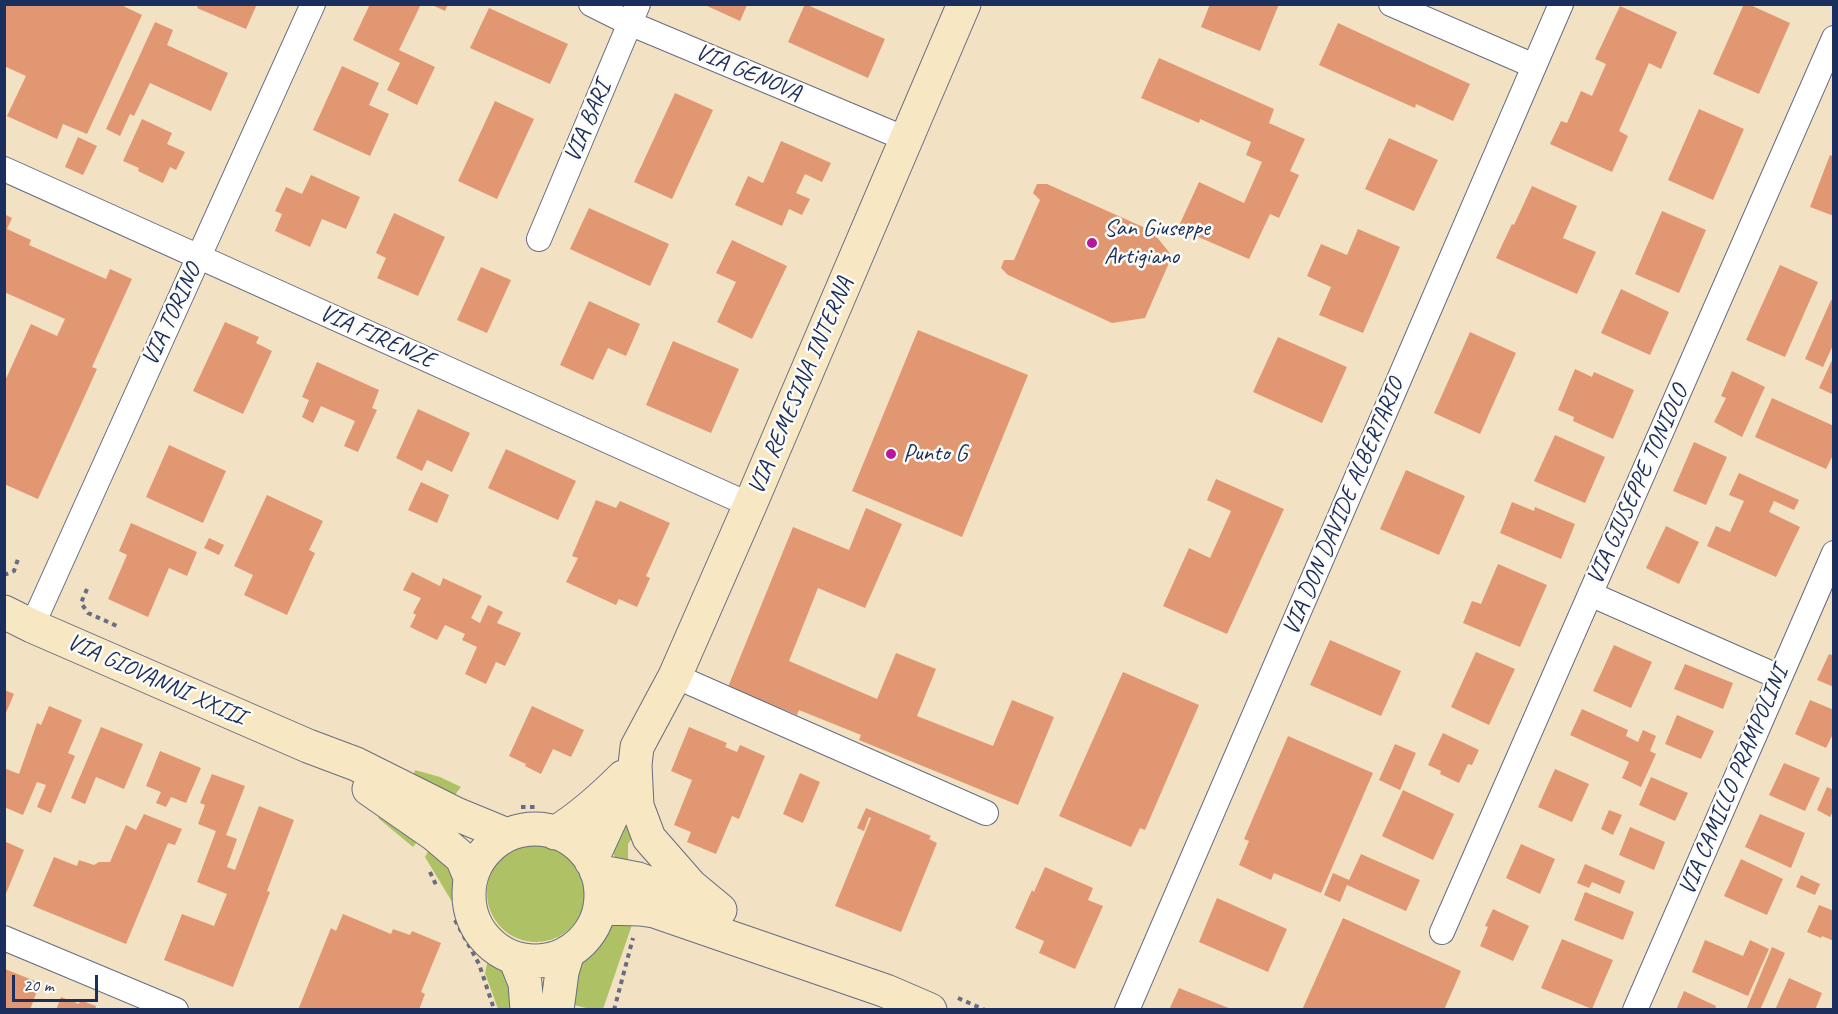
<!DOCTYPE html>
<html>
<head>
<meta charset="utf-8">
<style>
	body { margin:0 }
	#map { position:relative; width:1838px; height:1014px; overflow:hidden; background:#f2e1c3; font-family:Caveat,sans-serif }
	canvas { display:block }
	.frame { position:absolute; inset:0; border:6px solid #1b2f5e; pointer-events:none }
	.scale { position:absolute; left:12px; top:975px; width:86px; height:27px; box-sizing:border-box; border:3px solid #1b2f5e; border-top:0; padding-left:8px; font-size:18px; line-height:21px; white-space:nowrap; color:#1b2f5e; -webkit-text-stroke:4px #fdfcf7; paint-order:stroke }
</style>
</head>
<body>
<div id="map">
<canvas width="1838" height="1014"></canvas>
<div class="frame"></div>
<div class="scale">20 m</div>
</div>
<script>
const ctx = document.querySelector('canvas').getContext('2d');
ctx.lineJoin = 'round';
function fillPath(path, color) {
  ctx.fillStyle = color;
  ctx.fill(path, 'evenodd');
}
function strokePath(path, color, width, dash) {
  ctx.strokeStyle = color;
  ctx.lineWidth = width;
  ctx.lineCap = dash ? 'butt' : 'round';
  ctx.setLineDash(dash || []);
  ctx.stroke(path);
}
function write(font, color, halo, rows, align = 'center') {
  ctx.font = font + ' Caveat,sans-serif';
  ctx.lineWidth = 5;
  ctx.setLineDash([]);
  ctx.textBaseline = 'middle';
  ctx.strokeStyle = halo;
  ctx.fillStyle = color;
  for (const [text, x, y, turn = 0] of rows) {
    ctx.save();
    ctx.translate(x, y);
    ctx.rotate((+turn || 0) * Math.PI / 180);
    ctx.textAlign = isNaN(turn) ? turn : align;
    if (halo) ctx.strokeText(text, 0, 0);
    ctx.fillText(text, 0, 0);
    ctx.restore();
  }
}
fillPath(new Path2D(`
	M415,770L440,777L461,787L453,797L414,774Z
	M628,811L634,835L628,844V863L616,859L611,849Z
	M384,813L420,838L413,847L378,818Z
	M487 893a49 49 0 1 1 98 0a49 49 0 1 1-98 0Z
	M430,848L462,881L460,915L425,857Z
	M616,919H634L603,1009H590L570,1004L572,974L605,928Z
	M488,959L498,960L511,982L516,1009H498L485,973Z`), '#aec265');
fillPath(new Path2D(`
	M4,4H119L142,15L87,134L63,124L57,139L7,116L26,76L4,66Z
	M199,4H257L246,29L197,8Z
	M370,4H421L399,50L435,67L417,105L387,90L400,63L353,40Z
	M430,4H448L445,11Z
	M805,4L885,39L868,78L788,42Z
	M1210,4H1279L1260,51L1201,27Z
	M1744,4H1748L1790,23L1759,94L1713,74Z
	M705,5H747L740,21Z
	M1620,6L1677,32L1661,69L1649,63L1619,131L1628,136L1612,172L1550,144L1561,121L1567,123L1581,91L1592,96L1606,64L1595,59Z
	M489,8L568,44L550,84L470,48Z
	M155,22L173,30L167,45L228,73L211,111L150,83L134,116L130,114L120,136L106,129Z
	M1338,23L1470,84L1453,121L1416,104L1415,108L1319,65Z
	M1159,58L1274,109L1269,123L1305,139L1290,171L1299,175L1279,218L1270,214L1249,259L1178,228L1199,182L1244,203L1262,162L1246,155L1251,142L1200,119L1199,123L1141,98Z
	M342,66L379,83L369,105L389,114L370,156L313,130Z
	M675,93L713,110L672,199L634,182Z
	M495,101L534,119L497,199L458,181Z
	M1699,109L1744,129L1713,200L1668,180Z
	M142,119L172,133L167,144L185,152L176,170L170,167L163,183L138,171L139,168L123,161Z
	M78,137L97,146L83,175L65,167Z
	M1389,138L1438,160L1414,211L1365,189Z
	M781,141L831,163L822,182L805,174L796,193L810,199L802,215L789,209L782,226L735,205L748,176L763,183Z
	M1830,155L1834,157V216L1810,207Z
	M311,175L360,197L346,229L322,219L310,247L275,231L282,214L275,211L286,187L302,194Z
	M1037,184H1047L1152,231L1172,256L1145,318L1112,323L1008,275L1001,268L1004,260H1014L1040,200L1033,193Z
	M1532,186L1577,206L1563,238L1596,252L1577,294L1496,258L1512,224L1514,225Z
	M589,208L669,244L650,286L570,249Z
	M1662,211L1706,230L1679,293L1635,274Z
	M394,213L445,237L418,296L377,278L386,258L376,253Z
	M4,214L12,218L7,229L31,240L29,245L106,279L110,269L132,279L92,367L97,369L38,499L4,484V383L31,324L57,336L65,319L4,292Z
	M1358,229L1400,247L1363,333L1319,315L1331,287L1307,276L1321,244L1347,255Z
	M732,240L787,266L752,339L717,322L736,282L716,273Z
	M1780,265L1818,282L1785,357L1746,340Z
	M481,267L511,280L487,333L457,320Z
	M1621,289L1669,312L1650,355L1601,333Z
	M1831,300L1834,301V343L1823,367L1805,359Z
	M589,301L640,324L626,356L608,348L593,380L560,365Z
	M225,322L259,337L256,343L272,351L243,414L193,391Z
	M918,330L1028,375L962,537L852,491Z
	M1470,332L1516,353L1480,434L1434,413Z
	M1278,337L1347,367L1322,423L1253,392Z
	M673,341L739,369L711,433L646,405Z
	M1834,356V395L1819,388Z
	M317,362L379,390L372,408L377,410L358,452L344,446L355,421L321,406L313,423L302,417L309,400L302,397Z
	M1575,369L1592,377L1594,372L1634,390L1613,439L1573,421L1574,417L1558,410Z
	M1732,371L1765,387L1742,437L1714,422L1726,398L1721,396Z
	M1772,398L1834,426V453L1826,469L1755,437Z
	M418,409L470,433L452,472L427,460L422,471L396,458Z
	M1555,435L1605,457L1585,503L1534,481Z
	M1694,442L1727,457L1706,505L1673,491Z
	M169,445L226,471L203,523L146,497Z
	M506,449L576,481L558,520L488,488Z
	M1406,470L1465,496L1439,555L1380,529Z
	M1739,473L1799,500L1794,510L1774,501L1769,512L1800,527L1776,577L1707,546L1716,526L1730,532L1744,501L1729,495Z
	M1216,479L1284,509L1227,634L1163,606L1189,548L1210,558L1231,511L1207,500Z
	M421,482L449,495L437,523L408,510Z
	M267,495L323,521L309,550L315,553L287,615L244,595L253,575L234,566Z
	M596,500L616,508L620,501L670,523L646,576L650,578L637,607L619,599L616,605L566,582L578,558L572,556Z
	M1512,502L1534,511L1535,507L1575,524L1561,559L1500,533Z
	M866,508L902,524L865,608L818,588L789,661L877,699L896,653L936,669L917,716L993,746L1012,700L1054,717L1018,805L859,740L861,735L799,710L797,715L728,687L793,527L849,550Z
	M131,523L197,552L187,576L169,568L148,617L108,599L127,555L119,551Z
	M1666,526L1699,542L1679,584L1646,568Z
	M209,538L224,545L219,555L204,548Z
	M1498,564L1547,585L1520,647L1463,623L1472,601L1481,604Z
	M412,572L440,586L443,578L482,596L471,618L480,623L488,605L503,612L497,623L521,633L505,666L496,662L486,684L465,674L477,647L462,640L465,634L445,625L437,640L410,627L416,615L413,613L421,598L403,590Z
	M1330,640L1401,671L1381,716L1310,685Z
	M1614,645L1652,662L1631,708L1593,691Z
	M1476,652L1515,669L1489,725L1451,707Z
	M1829,654L1834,656V687L1817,680Z
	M1685,664L1733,683L1723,709L1674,689Z
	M1123,672L1199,705L1145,830L1140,828L1131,847L1059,816Z
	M5,690L14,694L5,715Z
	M1810,700L1834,710V732L1826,748L1795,734Z
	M49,706L82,720L68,753L75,756L51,813L37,807L46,785L37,782L23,815L4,807V768L19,774L37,723L41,725Z
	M532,706L584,730L571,757L553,749L541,774L525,766L526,764L509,756Z
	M1582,709L1628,730L1626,736L1638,742L1643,730L1656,736L1650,751L1656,754L1641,787L1622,778L1629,762L1570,735Z
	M1677,715L1714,731L1701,759L1665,744Z
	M101,727L143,744L124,789L96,777L85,804L71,798Z
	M689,727L727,743L725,747L737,752L740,745L765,756L739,819L732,816L716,854L687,842L691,832L674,825L692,780L671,771Z
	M1443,733L1479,750L1472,765L1468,764L1459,783L1440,774L1441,771L1428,765Z
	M1288,736L1373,773L1321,893L1274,873L1271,880L1239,865L1249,841L1244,839Z
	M1395,744L1416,753L1400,790L1379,780Z
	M160,751L201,768L186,803L171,797L166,807L156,803L161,792L146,786Z
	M1784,763L1820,778L1805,811L1769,795Z
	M1555,769L1589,784L1572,822L1538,807Z
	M800,773L820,782L803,823L783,814Z
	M212,774L245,786L226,835L237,839L227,867L235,870L259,806L294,820L267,891L270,892L233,987L164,960L182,914L214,926L227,894L197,882L216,831L198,824L205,805L200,803Z
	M1651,777L1688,793L1675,821L1639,805Z
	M1827,787L1834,790V810L1830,817L1817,810Z
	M1403,790L1454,814L1433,860L1382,836Z
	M866,808L931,836L929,839L937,843L901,932L835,906L871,818L869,817L864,831L857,828Z
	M1609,810L1622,815L1613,835L1601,829Z
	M144,814L182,829L175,845L168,843L126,944L33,906L54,857L77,866L79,860L94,865L99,862H110L126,825L136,830Z
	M1760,814L1805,833L1791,868L1745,847Z
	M1630,827L1665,842L1654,870L1619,855Z
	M4,841L24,850L5,896H4Z
	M1521,844L1555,859L1540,894L1506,878Z
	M1361,854L1420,880L1406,911L1347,885L1340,902L1324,895L1333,873L1349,880Z
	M1741,859L1783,879L1767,915L1724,896Z
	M1585,864L1625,881L1620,894L1592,882L1589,888L1577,883Z
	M1045,867L1093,888L1088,900L1103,906L1075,969L1039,953L1044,941L1015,928L1032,890L1034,892Z
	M1801,875L1820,884L1815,895L1796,887Z
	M1585,892L1634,912L1623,940L1574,920Z
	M1217,898L1287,929L1268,972L1199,942Z
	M1819,905L1834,911V941L1822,936L1821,938L1807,932Z
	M1493,909L1529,926L1513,961L1480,946L1488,927L1485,926Z
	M343,914L391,934L393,929L410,935L412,931L441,943L421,992L425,994L419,1010H298L331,928L336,931Z
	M1343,918L1461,971L1444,1010H1302Z
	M1562,939L1613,960L1592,1009L1541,988Z
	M1705,940L1743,956L1750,940L1769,949L1748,996L1692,972Z
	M1772,947L1785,953L1760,1010H1746Z
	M5,969L40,983L30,1010H5Z
	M1789,978L1822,993L1815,1010H1775Z
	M1179,988L1231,1009V1010H1169Z
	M1684,991L1716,1006L1715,1010H1676Z
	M61,997L79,1004L80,1000L96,1006L95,1010H56Z`), '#e19872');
const street = new Path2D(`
	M591,4L629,23L906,139
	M1391,4L1534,66
	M4,169L750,505
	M539,239L638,4
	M1590,594L1779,677
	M32,626L313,4
	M675,676L986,813
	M1442,932L1834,38
	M4,938L176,1010
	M1127,1010L1561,4
	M1635,1010L1834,553`);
const secondary = new Path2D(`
	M4,612L32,626L308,746L356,764L456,814L507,835
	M369,789L435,835L462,858L470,877L469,892
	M469 895a66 66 0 1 1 132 0a66 66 0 1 1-132 0Z
	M555,833C581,817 602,798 623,777
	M591,861L633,770
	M596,871L638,879L703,904
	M600,908L640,909L654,911L886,991L930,1010
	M720,910L691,886L649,838L637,806L635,765L637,747L675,676L750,505L964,4
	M515,958L525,983L527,1010
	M557,1010L562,972L568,952`);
strokePath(street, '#666d81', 26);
strokePath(secondary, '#666d81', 35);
strokePath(new Path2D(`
	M4,575L14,571L18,559
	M87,589L81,603L88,613L117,626
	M521,807H537
	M430,872L437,887
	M455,920L479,964L494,1009
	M958,998L985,1010
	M614,1010L633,938`), '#666d81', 4, [4.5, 4.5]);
strokePath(street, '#fff', 24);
strokePath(secondary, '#f7e8c3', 33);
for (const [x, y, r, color] of [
	[1092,243,6,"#b5179e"],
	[891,454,6,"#b5179e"]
]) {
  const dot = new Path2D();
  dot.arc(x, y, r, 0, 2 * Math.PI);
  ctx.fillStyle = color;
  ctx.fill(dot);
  strokePath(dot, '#fdfcf7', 2);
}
write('24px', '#1b2f5e', '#fdfcf7', [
	["VIA GENOVA",748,73,23],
	["VIA BARI",588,122,-67],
	["VIA TORINO",172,315,-65],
	["VIA FIRENZE",377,337,24],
	["VIA REMESINA INTERNA",801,386,-67],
	["VIA GIUSEPPE TONIOLO",1638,485,-66],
	["VIA DON DAVIDE ALBERTARIO",1344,507,-67],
	["VIA GIOVANNI XXIII",156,680,24],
	["VIA CAMILLO PRAMPOLINI",1734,781,-67]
]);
write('24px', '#1b2f5e', '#fdfcf7', [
	["San Giuseppe",1104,229],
	["Artigiano",1104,257],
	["Punto G",903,454]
], 'left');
</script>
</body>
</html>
